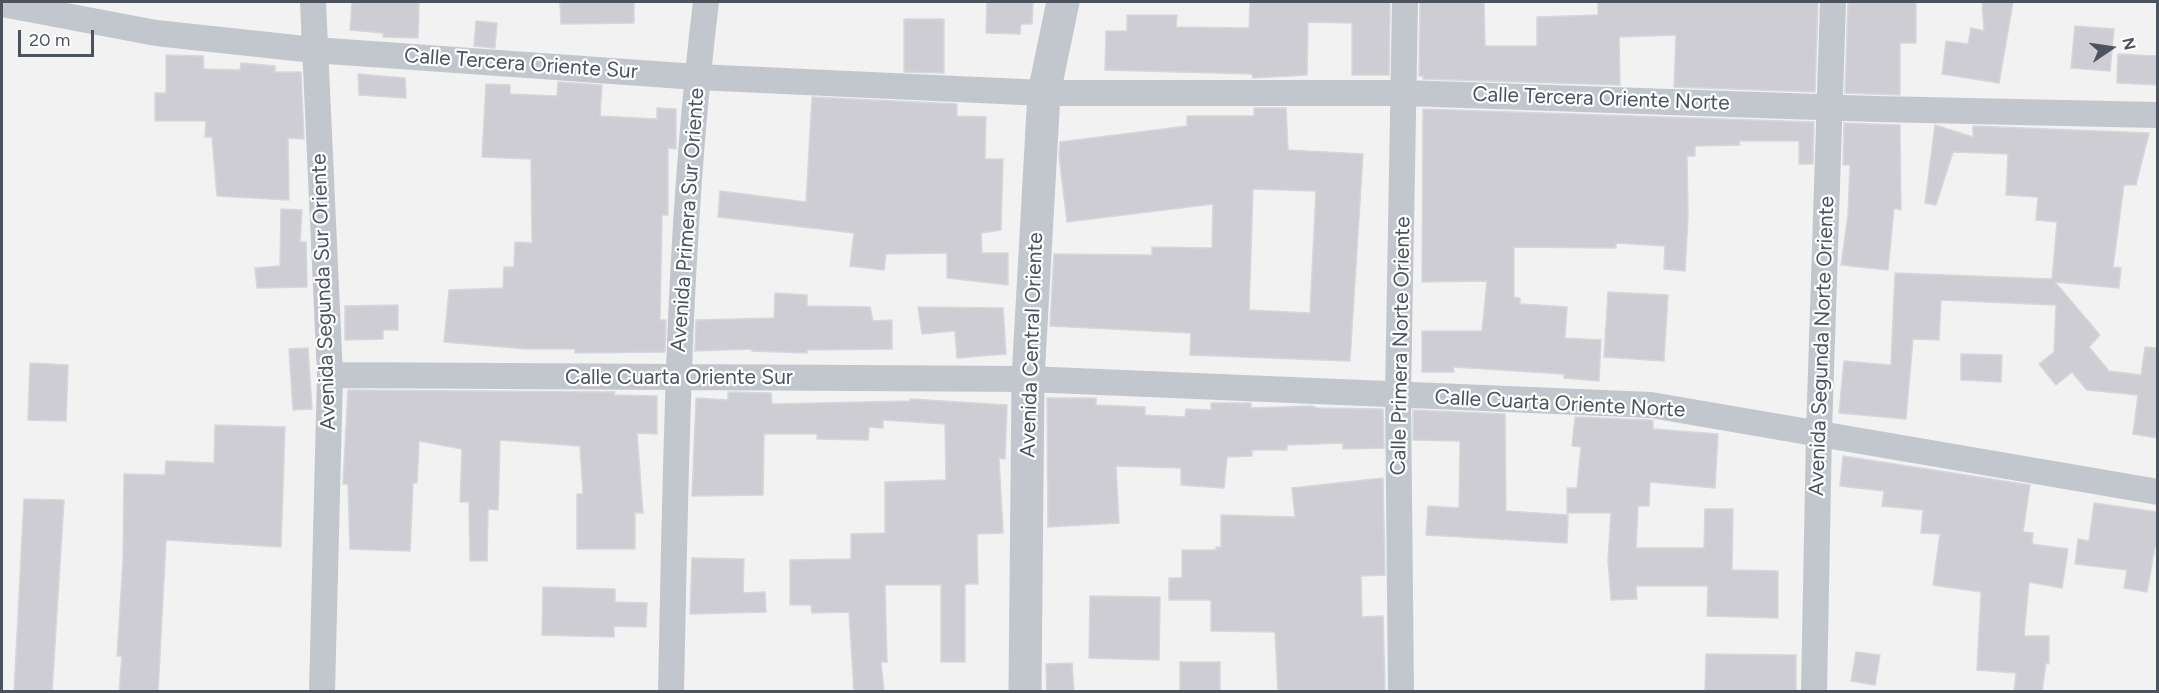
<!DOCTYPE html>
<html>
<head>
<meta charset="utf-8">
<style>
	body { margin:0 }
	#map { position:relative; width:2159px; height:693px; overflow:hidden; background:#f3f2f2; font-family:Figtree,sans-serif }
	canvas { display:block }
	.frame { position:absolute; inset:0; border:3px solid #4c535d; pointer-events:none }
	.north { position:absolute; left:2081px; top:18px; width:60px; height:60px; -webkit-text-stroke:4px #fff; paint-order:stroke; rotate:77deg; font-size:16px; font-weight:700; line-height:24px; text-align:center; color:#4c535d }
	.north::after { content:''; display:block; margin:auto; width:21px; height:27px; background:#4c535d; clip-path:polygon(50% 0,100% 100%,50% 72%,0 100%) }
	.scale { position:absolute; left:18px; top:30px; width:76px; height:27px; box-sizing:border-box; border:3px solid #4c535d; border-top:0; padding-left:8px; font-size:18px; line-height:21px; white-space:nowrap; color:#4c535d; -webkit-text-stroke:4px #fff; paint-order:stroke }
</style>
</head>
<body>
<div id="map">
<canvas width="2159" height="693"></canvas>
<div class="frame"></div>
<div class="north">N</div>
<div class="scale">20 m</div>
</div>
<script>
const ctx = document.querySelector('canvas').getContext('2d');
ctx.lineJoin = 'round';
function fillPath(path, color) {
  ctx.fillStyle = color;
  ctx.fill(path, 'evenodd');
}
function strokePath(path, color, width, dash) {
  ctx.strokeStyle = color;
  ctx.lineWidth = width;
  ctx.lineCap = dash ? 'butt' : 'round';
  ctx.setLineDash(dash || []);
  ctx.stroke(path);
}
function write(font, color, halo, rows, align = 'center') {
  ctx.font = font + ' Figtree,sans-serif';
  ctx.lineWidth = 4.5;
  ctx.setLineDash([]);
  ctx.textBaseline = 'middle';
  ctx.strokeStyle = halo;
  ctx.fillStyle = color;
  for (const [text, x, y, turn = 0] of rows) {
    ctx.save();
    ctx.translate(x, y);
    ctx.rotate((+turn || 0) * Math.PI / 180);
    ctx.textAlign = isNaN(turn) ? turn : align;
    if (halo) ctx.strokeText(text, 0, 0);
    ctx.fillText(text, 0, 0);
    ctx.restore();
  }
}
const building = new Path2D(`
	M352,2H419L418,38L383,37V33L350,30Z
	M560,2H634V23L561,24Z
	M987,2H1033L1032,24H1021L1020,34L986,33Z
	M1250,2H1390L1389,75H1352V23L1308,22L1307,75L1253,78L1252,74L1105,70L1106,31H1127V15H1177L1176,27L1249,28Z
	M1420,2H1484L1485,46H1537V17L1598,15V2H1818L1815,92L1674,87L1676,35L1619,37L1620,85L1423,79V76H1419Z
	M1848,2H1916V43H1900V95L1845,93Z
	M1982,2H2013L1999,83L1942,74L1946,41L1968,44L1971,28L1984,31Z
	M904,19H944V73L904,72Z
	M476,21L497,23L495,48L474,46Z
	M2075,26L2114,29L2110,71L2071,68Z
	M2118,54L2157,56V85L2117,83Z
	M166,55L203,56L204,69L240,70L241,63L275,66V72H301L304,139L288,138L289,200L217,196L212,137H205L206,121H155V93H166Z
	M358,74L405,78L406,98L359,95Z
	M558,82L602,85L600,116L657,119V108L676,109V149L668,148V215H662L660,320H666L665,352L575,353V349H527L444,342L449,290L503,288L504,267H514L515,242L532,243L531,159L482,157L486,84L510,85V94L557,96Z
	M812,97L957,104V116L986,117L985,159H1003L1001,230L981,233L982,253H1008V285L947,278V253L886,254L884,270L850,266L854,233L718,217L720,191L806,202Z
	M1254,108H1286L1288,150L1363,154L1350,361L1190,355L1191,333L1050,326L1054,254L1152,255V247L1212,248L1213,204L1067,222L1059,156L1060,142L1187,126V116H1254ZM1253,189L1316,191L1310,313L1249,310Z
	M1423,109L1814,122L1813,164H1799V141H1739L1740,145L1695,146V156H1687L1688,217L1685,271L1664,269L1665,246L1616,243V248L1514,247V297L1520,298V304L1567,307L1565,338L1601,340L1599,381L1564,378V374L1453,367L1454,372H1422V331H1482L1487,281L1422,282Z
	M1844,123L1900,125L1901,210L1894,208L1888,270L1841,265L1848,215L1850,165H1843Z
	M1935,125L1973,137V126L2149,133L2136,185H2124L2113,267L2121,268L2119,288L2055,282L2100,335L2089,347L2109,371L2141,375L2145,347L2157,348V438L2133,434L2138,395L2087,390L2072,372L2056,385L2039,364L2054,352L2056,305L1941,300L1939,340L1913,339L1906,419L1839,413L1844,361L1891,365L1895,273L2052,279L2057,222L2036,220L2038,197L2006,195L2008,154L1953,152L1936,205L1925,203Z
	M281,209L302,210L300,242H306L307,287L257,288L255,268L280,266Z
	M1608,292L1668,295L1664,361L1604,357Z
	M775,293L807,295V306L870,307L873,321L892,320V349L807,350V353L752,351V349L695,351L696,320L774,318Z
	M398,305V330H383V339L345,340V306Z
	M918,307L1003,308L1006,354L957,358L955,331L922,334Z
	M308,348L312,409L293,410L289,349Z
	M1961,354L2002,355L2001,382L1961,380Z
	M30,363L68,365L66,421L28,420Z
	M348,390L615,392L614,395L657,396V434L637,433L643,513H635V549H577V494H583L580,446L500,440L498,510L488,509L487,561H470L469,502H460L462,449L419,441L417,483H413L410,551L350,549L348,484H343Z
	M728,392L771,393L772,404L910,401V399L1007,405L1005,459L999,458L1003,533L977,534L978,584H965V662H941V585H885L887,662H881L884,692H854L849,612L812,613L811,605H790V560L851,559V534L885,533V482L946,480L945,424L883,420V428L869,427L868,440L817,439V434H764L763,495L692,496L696,398L728,400Z
	M1047,398H1096V405L1145,407V415L1185,417L1186,409L1211,410V403H1251V408L1312,406L1317,408L1383,409L1384,448L1343,449V443L1287,445V450H1252V456L1227,457L1224,488L1181,485V468L1116,466L1119,523L1048,527Z
	M1413,410L1505,414L1506,511L1568,515L1567,543L1426,535L1428,506L1459,508L1460,441L1413,440Z
	M1575,417L1649,420L1653,421V429L1718,434L1715,488L1650,482L1649,506H1638L1636,548H1704L1705,509H1733L1732,570L1778,571V618L1707,616L1708,586H1636L1637,599L1611,600L1608,560L1611,513H1567V488H1577L1581,447L1572,446Z
	M215,425L285,427L281,547L166,540L158,692H119L122,656H117L123,561L124,474L165,475L166,461L214,463Z
	M1843,456L2030,485L2023,532L2033,533L2032,544L2068,549L2062,588L2029,582L2024,636H2049V664L2046,663L2042,692H2014L2016,673L1977,670L1981,592L1933,585L1940,534L1921,533L1923,510L1882,506L1884,491L1840,486Z
	M1383,478L1385,575L1361,576L1362,617L1383,616L1385,692H1278L1275,632L1211,631V600H1169V578H1182V550H1217L1216,547H1221V515L1295,517L1292,488Z
	M24,499L64,500L52,692H14Z
	M2094,503L2157,512V547H2155L2147,592L2124,588L2127,570L2075,564L2078,539L2089,541Z
	M692,558L744,559L743,593L765,592L766,612L690,614Z
	M543,587L615,589V602L647,603L646,627L614,626V637L542,635Z
	M1090,596L1160,597L1159,660L1089,658Z
	M1856,652L1880,655L1875,685L1851,681Z
	M1706,654L1796,655V692H1705Z
	M1180,662H1220V692H1180Z
	M1072,663L1074,692H1047L1046,664Z`);
fillPath(building, '#cdcdd3');
strokePath(building, '#d6d7dc', 1.5);
strokePath(new Path2D(`
	M313,2L330,375L322,692
	M2,4L156,33L314,50L697,77L1044,93H1405L1876,109L2158,115
	M330,375L1028,379L1651,405L2158,492
	M671,692C676,461 678,230 706,2
	M1401,692L1398,395L1405,2
	M1814,692L1819,432L1833,2`), '#c2c7ce', 26);
strokePath(new Path2D(`
	M1025,692L1028,379L1044,93L1063,2`), '#c2c7ce', 33);
write('21px', '#4c535d', '#fff', [
	["Calle Tercera Oriente Sur",521,64,4],
	["Calle Tercera Oriente Norte",1601,99,2],
	["Avenida Primera Sur Oriente",688,220,-86],
	["Avenida Segunda Sur Oriente",324,292,-92],
	["Avenida Central Oriente",1032,345,-88],
	["Calle Primera Norte Oriente",1401,346,-89],
	["Avenida Segunda Norte Oriente",1822,346,-88],
	["Calle Cuarta Oriente Sur",679,378],
	["Calle Cuarta Oriente Norte",1560,404,3]
]);
</script>
</body>
</html>
